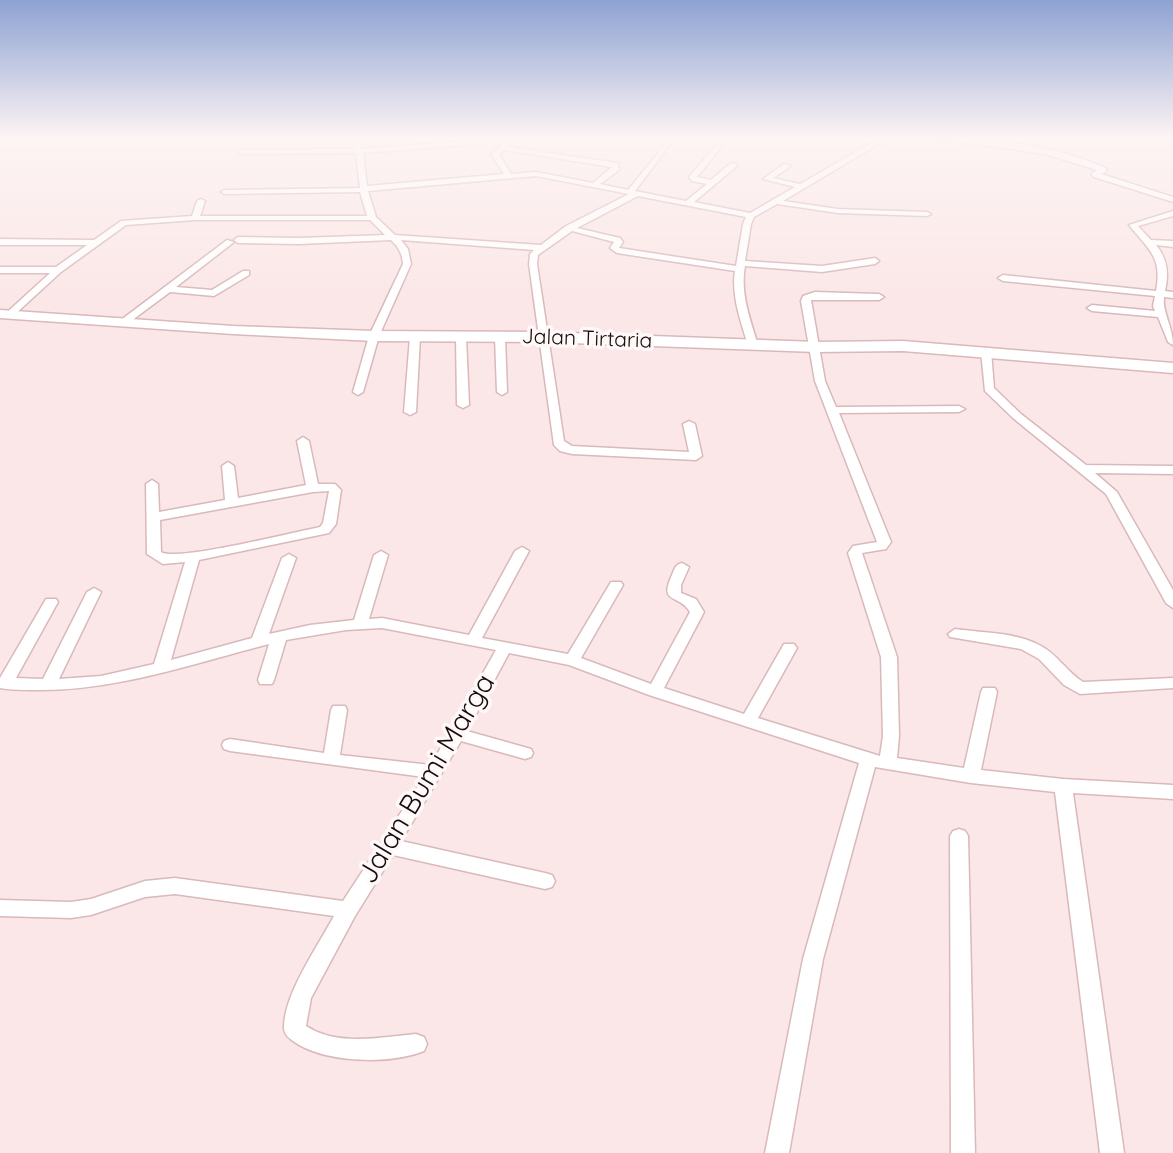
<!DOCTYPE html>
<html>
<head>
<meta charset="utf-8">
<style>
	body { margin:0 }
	canvas { display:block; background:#fbe7e7 }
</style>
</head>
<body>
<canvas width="1173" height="1153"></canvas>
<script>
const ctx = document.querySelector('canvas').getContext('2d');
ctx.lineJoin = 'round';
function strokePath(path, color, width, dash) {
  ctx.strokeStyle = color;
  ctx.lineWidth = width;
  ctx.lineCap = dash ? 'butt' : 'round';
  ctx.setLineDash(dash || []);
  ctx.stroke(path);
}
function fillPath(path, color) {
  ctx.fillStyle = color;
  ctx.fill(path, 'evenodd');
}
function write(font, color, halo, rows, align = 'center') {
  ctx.font = font + ' Quicksand,sans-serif';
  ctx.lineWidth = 7;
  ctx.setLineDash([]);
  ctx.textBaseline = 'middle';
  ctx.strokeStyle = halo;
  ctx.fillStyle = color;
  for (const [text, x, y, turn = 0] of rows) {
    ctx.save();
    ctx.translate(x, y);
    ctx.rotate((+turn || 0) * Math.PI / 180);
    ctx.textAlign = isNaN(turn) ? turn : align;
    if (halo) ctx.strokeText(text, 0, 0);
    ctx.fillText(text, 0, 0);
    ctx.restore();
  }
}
const street = new Path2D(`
	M353,137H359L362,149L490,139L506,142L512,137H519L508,147L618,163L619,170L600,184L628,190L668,141L671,143L635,191L686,201L707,184L692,181L689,177L723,137H729L697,177L711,180L731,163L738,165L694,202L750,213L795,187L763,179L784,164L791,166L773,178L800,184L882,137H890L783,201L838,209L927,212L931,214L927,216L838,213L777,204L754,217L751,224L745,261L822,266L875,258L879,261L875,264L822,272L745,266C740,293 750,319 758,345L753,348L748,345C741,322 731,295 735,271L617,253L610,248L614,242L572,231L538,255L537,264L564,441L572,446L689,452L683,424L689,421L695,424L702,456L696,460L572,454L560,451L554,445L529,264L530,254L534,250L401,240L408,249L411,264L379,336L363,392L358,395L353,392L369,336L403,264C402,253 399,248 391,240L299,244L238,243L234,240L238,237L299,238L385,235L370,220H195L126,225L61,272L12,317L4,315L50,273H0V267H56L87,245H0V239L94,240L121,221L192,216L197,201L201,199L205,201L200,216H367L360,192L225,194L221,192L225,190L360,188L356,153L242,154L238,152L242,150L355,149ZM490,143L502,145L491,154L504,174L367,186L363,153ZM504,150L612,167L593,183L536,172L511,174L499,154ZM536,176L629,194L566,226L541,245L395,235L376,217L368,191ZM638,196L746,217L743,224L736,266L619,248L623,242L620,238L577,228Z
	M928,137C986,137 1052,144 1106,168V172L1101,174L1173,197V202L1094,177L1091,174L1097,170L1045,154Z
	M1173,211V216L1138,226L1151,240L1173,241V247L1156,245C1168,259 1169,274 1165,291L1173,292V298L1164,297C1162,312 1173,327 1173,345L1168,342L1158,317L1092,311L1087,308L1092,305L1155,311L1153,306L1155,296L1003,281L998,278L1003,275L1156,291C1163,257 1148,249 1129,225Z
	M227,240L234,242L176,287L212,290L243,271H249V275L214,296L170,292L127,324H121V320Z
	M815,292L879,294L884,297L879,300H811L825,381L836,407L959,406L965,409L959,412L839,413L891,542L886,549L862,553L897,657L899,736L897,758L964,768L981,692L983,688H995L997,692L981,770L1063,779L1173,785V799L1073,793L1124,1153H1100L1055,792L971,783L875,767L823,959L789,1153H765L803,959L859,763L649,695L569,665L509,653L467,731L531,749L533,753L531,757L525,759L461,741L401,841L545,873L552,875L555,881L552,887L545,889L393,855L355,916L311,998L306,1026C338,1047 381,1037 416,1034L424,1037L427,1044L424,1051C390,1065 323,1063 293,1041C289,1038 285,1035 284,1029C283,995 318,946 334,916L175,894L145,897L91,915L71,918L0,916V900L71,902L91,899L145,881L175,878L343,901L424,777L230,751L224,749L222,745L224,741L230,739L324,753L331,710L333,706H345L347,710L340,755L431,765L496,650L382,628L346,630L286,640L274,680L272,684H260L258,680L269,644C191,664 114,692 32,690C22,690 10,690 0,688V678L46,599H56L58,602L16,678L43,679L87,592L94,588L101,592L59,679L101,676L154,664L185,562L163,564L147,554L146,484L152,480L158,484L159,512L225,500L222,466L228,462L234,466L238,498L306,485L297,441L303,437L309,441L318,484H335L341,490L336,524L329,533L199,560L171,660L252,638L282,558L289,554L296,558L269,634L310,625L354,620L374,555L381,551L388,555L369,619L382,618L469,635L515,551L522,547L529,551L482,638L568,654L611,582H621L623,585L581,658L651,684L690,612C679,593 658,605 672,575C675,568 675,565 682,563L689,567L681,585V593L696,599L704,612L664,688L744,714L784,644H794L797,648L758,718L880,756L883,736L881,657L848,553L853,546L877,542L815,381L801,301L803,296ZM329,491L323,523L320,527C295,532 175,562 161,552L160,520L313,492Z
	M415,334L420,337L416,412L410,415L404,412L410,337Z
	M461,334L466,337L469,405L463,408L457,405L456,337Z
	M500,334L505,337L507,392L502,395L497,392L495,337Z
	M986,348L991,351L994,388L1021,414L1086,465L1173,466V474L1095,473L1117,492L1173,590V608L1166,603L1106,494L1013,418L985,391L981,351Z
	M955,629C983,633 1016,632 1041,646C1058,655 1067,672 1083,682L1173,678V688L1080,694L1064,685L1039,659L1021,649L950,637L948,634Z
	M959,829L965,831L968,836L975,1153H951L950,836L953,831Z`);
const secondary = new Path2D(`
	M0,310L233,326L374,331L544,332L816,342L903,341L1173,363V373L903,351L816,352L544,342L374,341L233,334L0,318Z`);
strokePath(street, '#d9b9ba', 3);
strokePath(secondary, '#d9b9ba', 3);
fillPath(street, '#fff');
fillPath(secondary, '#fff');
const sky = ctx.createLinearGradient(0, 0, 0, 299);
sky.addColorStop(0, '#8da2d2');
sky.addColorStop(0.46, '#fdf4f4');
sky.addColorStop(1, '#fdf4f400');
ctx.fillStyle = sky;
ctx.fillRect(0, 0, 1173, 299);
write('21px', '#160c0c', '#fff8f8', [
	["Jalan Tirtaria",587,339,2]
]);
write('28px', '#160c0c', '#fff8f8', [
	["Jalan Bumi Marga",427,779,-59]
]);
</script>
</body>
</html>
